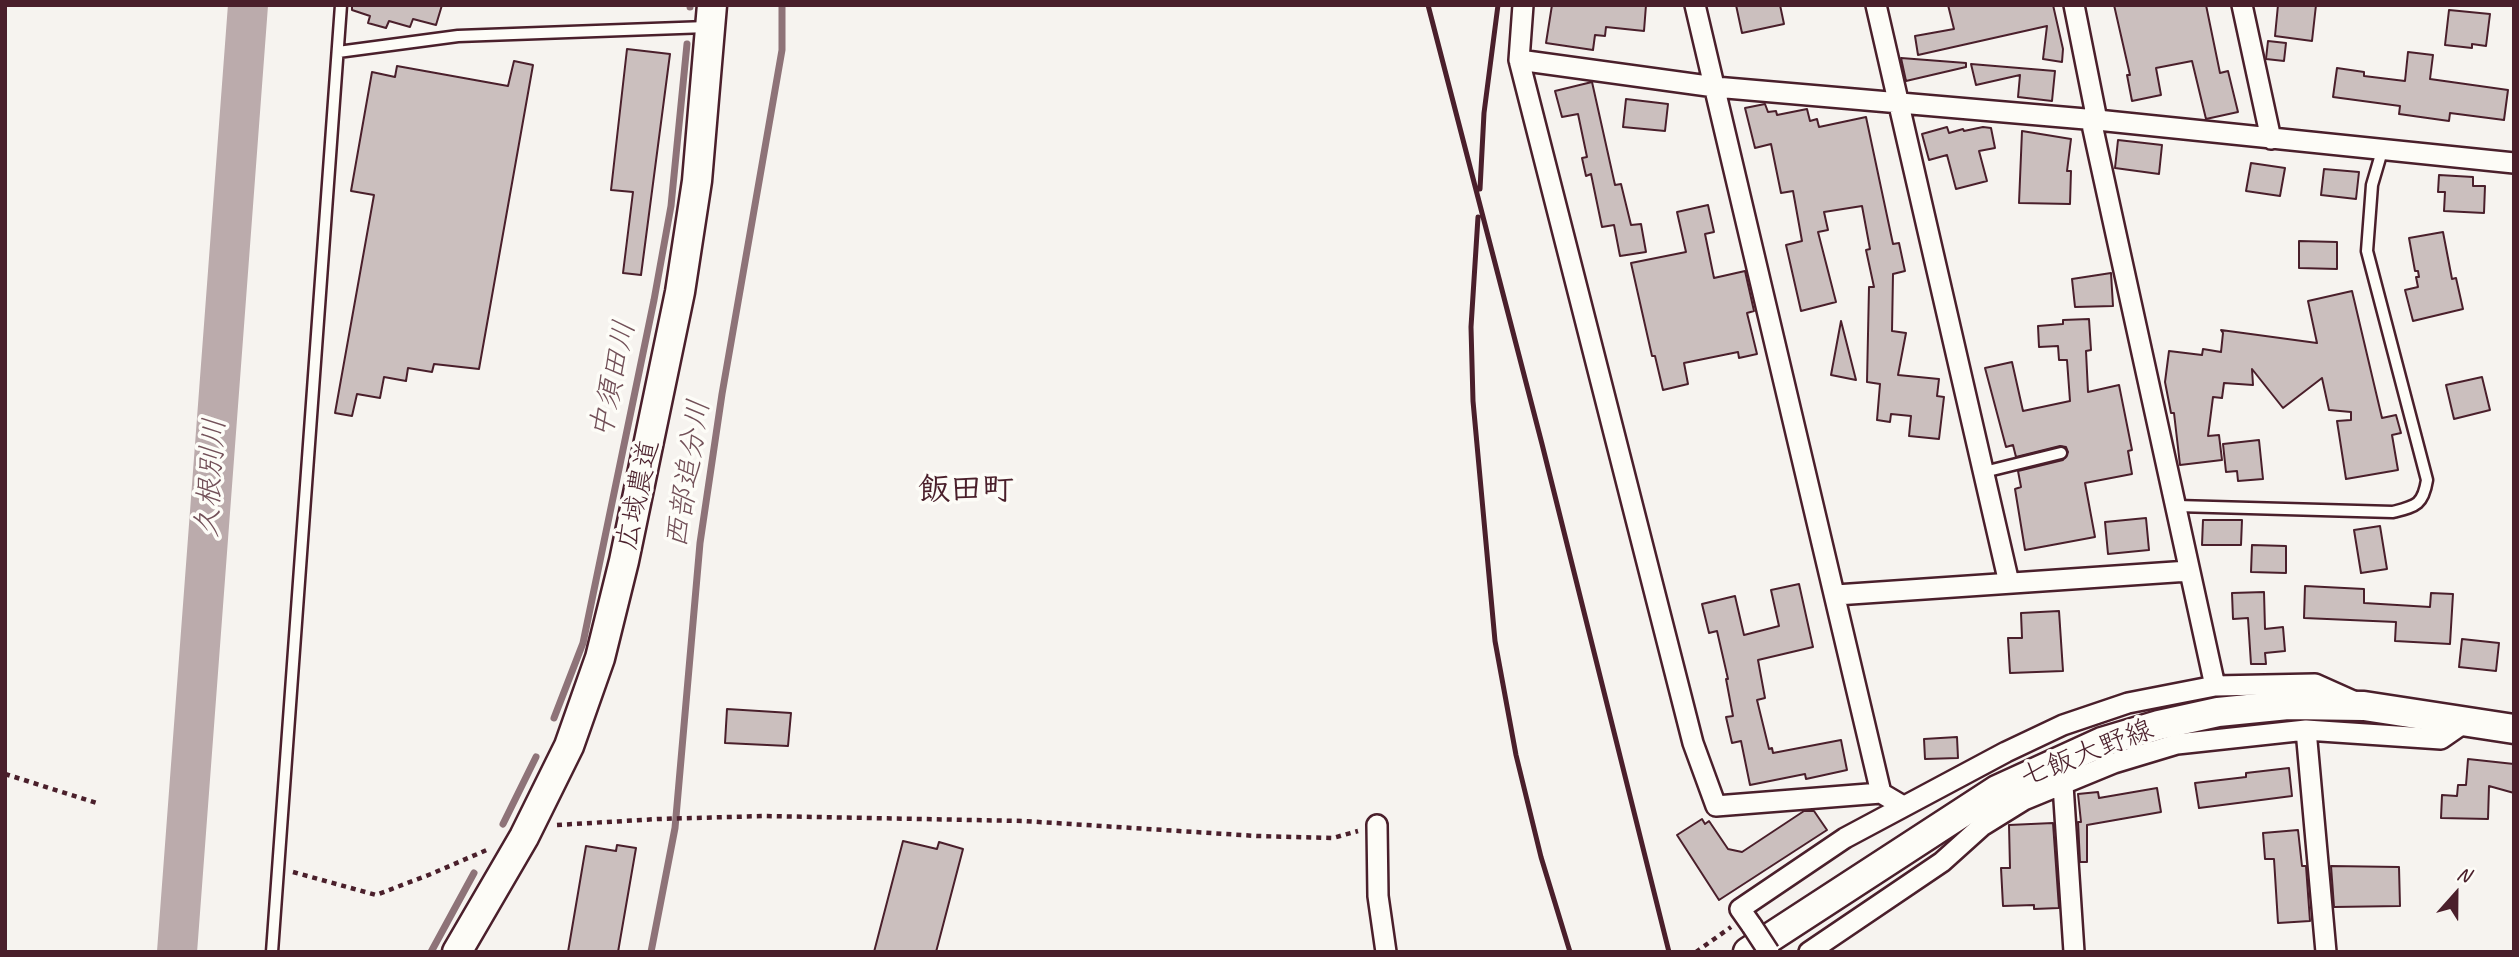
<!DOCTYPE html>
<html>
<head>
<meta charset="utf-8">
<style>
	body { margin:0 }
	#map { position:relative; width:2519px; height:957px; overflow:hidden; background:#f6f3ef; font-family:Caveat,sans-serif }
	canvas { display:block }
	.frame { position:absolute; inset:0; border:7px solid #4a1f2b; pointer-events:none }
	.north { position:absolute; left:2421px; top:859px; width:70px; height:70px; -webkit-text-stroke:5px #fdfcf7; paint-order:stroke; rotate:21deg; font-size:19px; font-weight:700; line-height:28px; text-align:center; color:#4a1f2b }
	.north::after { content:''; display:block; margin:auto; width:24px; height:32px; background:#4a1f2b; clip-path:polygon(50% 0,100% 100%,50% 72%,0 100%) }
</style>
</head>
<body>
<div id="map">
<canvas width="2519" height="957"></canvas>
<div class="frame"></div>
<div class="north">N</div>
</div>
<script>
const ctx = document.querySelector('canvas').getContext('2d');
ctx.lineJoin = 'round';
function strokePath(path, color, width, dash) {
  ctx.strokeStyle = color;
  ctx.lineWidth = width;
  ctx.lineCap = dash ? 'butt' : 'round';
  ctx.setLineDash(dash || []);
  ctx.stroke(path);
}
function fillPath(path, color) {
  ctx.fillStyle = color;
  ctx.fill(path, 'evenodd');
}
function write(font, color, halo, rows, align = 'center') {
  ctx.font = font + ' Caveat,"Klee One",sans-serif';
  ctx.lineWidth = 7;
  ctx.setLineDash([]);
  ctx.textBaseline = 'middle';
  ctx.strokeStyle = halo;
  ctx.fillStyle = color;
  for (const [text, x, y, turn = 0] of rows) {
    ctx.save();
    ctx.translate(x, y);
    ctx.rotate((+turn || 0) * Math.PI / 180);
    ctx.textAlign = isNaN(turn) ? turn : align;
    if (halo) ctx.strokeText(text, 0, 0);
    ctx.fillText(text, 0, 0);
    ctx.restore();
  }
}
strokePath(new Path2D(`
	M690,7V5
	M554,718L583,643L654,300L671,206L687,44
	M503,824L536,757
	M431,952L474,873
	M651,952L675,828L700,543L722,394L782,50V5`), '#8e7378', 7);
strokePath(new Path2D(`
	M177,952L248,5`), '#bbabac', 40);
const building = new Path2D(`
	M352,5H442L436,25L413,19L410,27L389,21L386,28L368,23L370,16L352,10Z
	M1552,5H1646L1644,31L1606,27L1605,36L1595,35L1593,50L1546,43Z
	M1736,5H1780L1784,24L1742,33Z
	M1948,5H2053L2063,49L2062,62L2043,59L2047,26L1918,55L1915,36L1954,29Z
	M2114,5H2206L2220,73L2228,71L2238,112L2206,119L2192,61L2156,68L2161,95L2132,101L2127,75H2130Z
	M2278,5H2316L2312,41L2275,36Z
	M2449,10L2490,14L2486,46L2472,44V48L2445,45Z
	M2268,41L2286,43L2284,61L2266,59Z
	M627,49L670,54L641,275L623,273L633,192L611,190Z
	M2408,52L2433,55L2430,79L2508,90L2504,120L2450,113L2449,121L2399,114L2400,106L2333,97L2337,68L2364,72V76L2405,81Z
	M1901,58L1966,63V67L1906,81Z
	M514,61L533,65L479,369L434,364L432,372L408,368L406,381L384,377L380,398L357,394L352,416L335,413L374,195L351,191L372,72L395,77L397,66L508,86Z
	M1971,64L2055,71L2052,101L2018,97L2020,75L1976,85Z
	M1592,82L1615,185L1621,184L1631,225L1641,224L1646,252L1620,256L1614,225L1602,227L1591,174L1586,176L1582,158L1587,157L1578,114L1562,117L1555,91Z
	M1626,99L1668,104L1665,131L1623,127Z
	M1765,104L1768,112L1776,111L1777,115L1807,109L1810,121L1817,119L1819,127L1866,117L1893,244L1899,243L1905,271L1893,274L1892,331L1906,333L1898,375L1939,379L1937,396L1944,397L1939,439L1909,436L1911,416L1891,414L1890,422L1877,420L1880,384L1867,382L1869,287H1874L1866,250L1870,249L1862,206L1824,212L1828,230L1818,232L1836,302L1801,311L1786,245L1802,241L1793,191L1781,193L1771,144L1755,148L1745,108Z
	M1947,127L1949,133L1963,129L1964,131L1983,127L1991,128L1995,148L1979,151L1987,181L1956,189L1947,155L1929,160L1922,134Z
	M2022,131L2071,139L2067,171H2071L2070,204L2019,203Z
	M2118,140L2162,145L2159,174L2115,168Z
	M2251,163L2285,168L2280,196L2246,191Z
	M2324,169L2359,172L2356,199L2321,195Z
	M2439,175L2473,177V186H2485L2484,213L2444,211L2445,192H2438Z
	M1708,205L1714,232L1705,234L1714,278L1745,271L1754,311L1747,313L1757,354L1739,358L1738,352L1684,363L1688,384L1663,390L1655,356H1652L1631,263L1686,252L1677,212Z
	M2443,232L2452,279L2456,278L2463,309L2413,321L2405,290L2418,287L2416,277H2419L2418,271H2415L2409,238Z
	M2299,241L2337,242V269L2299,268Z
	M2111,273L2113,306L2075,307L2072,279Z
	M2352,291L2382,418L2396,415L2401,433L2392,435L2398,470L2346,479L2337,421L2351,420V412L2329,410L2322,378L2283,408L2252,369L2253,385L2224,383L2222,398L2213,397L2208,436L2219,435L2222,460L2180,465L2174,413H2171L2165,382L2169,351L2202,355L2203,349L2221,352L2223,333L2221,330L2317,343L2308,301Z
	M2089,319L2091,350L2086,351L2088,392L2119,385L2132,450L2128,451L2132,474L2085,483L2095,537L2025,550L2015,489L2021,487L2018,471L2063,460L2068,452L2066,447L2060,446L2016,457L2013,445L2006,447L1985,368L2012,362L2023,411L2070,401L2067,360H2059L2058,346L2039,347L2038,326L2063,324V320Z
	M1841,321L1856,380L1831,375Z
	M2482,377L2490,410L2454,419L2446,385Z
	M2259,440L2263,479L2238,481L2237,471L2226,472L2223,444Z
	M2146,518L2149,550L2108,554L2105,522Z
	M2203,520H2242L2241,545H2202Z
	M2380,526L2387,569L2361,573L2354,530Z
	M2252,545L2286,546V573L2251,572Z
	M1799,584L1813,647L1758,660L1765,698L1757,700L1769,749L1772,748L1773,753L1841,740L1847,770L1806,779L1805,774L1750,785L1741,741L1732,743L1726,717L1733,716L1726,679H1728L1717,631L1709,633L1702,604L1735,596L1744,635L1779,626L1771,590Z
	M2305,586L2364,589V603L2430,607L2431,593L2453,594L2450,644L2395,641L2396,622L2304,618Z
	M2264,592L2265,629L2283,627L2285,651L2265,653L2266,664H2251L2248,618L2233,619L2232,593Z
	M2059,611L2063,671L2010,673L2008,638H2022L2021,613Z
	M2462,639L2499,643L2496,671L2459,667Z
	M727,709L791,713L788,746L725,743Z
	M1957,737L1958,758L1925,759L1924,739Z
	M2468,759L2514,764V793L2489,786L2488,819L2441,818L2442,795L2457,796L2458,785H2466Z
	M2289,768L2292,796L2199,808L2195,783L2246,777V773Z
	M2157,788L2161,812L2087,825V862H2080L2078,822H2081L2078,794L2098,792L2099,798Z
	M1804,811H1814L1827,830L1719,900L1677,835L1702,819L1705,824L1709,821L1728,849L1742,852Z
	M2053,823L2059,908L2034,909V905L2003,906L2001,868H2010L2009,825Z
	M2298,830L2302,866H2306L2310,921L2278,923L2274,859H2265L2263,833Z
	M903,841L937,849L939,842L963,849L936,952H874Z
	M617,845L636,848L618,952H568L586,846L616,851Z
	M2331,866L2399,867L2400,906L2334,907Z`);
fillPath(building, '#cbbfbe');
strokePath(building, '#4a1f2b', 2);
const lane = new Path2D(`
	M338,52L458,36L707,27
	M1984,472L2061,453
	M2177,506L2393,512C2416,506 2423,505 2427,480L2367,251L2372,185L2382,151
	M272,952L341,5`);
const street = new Path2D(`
	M1523,5L1519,60L1693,743L1716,806L1881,793L1903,806
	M1695,5L1881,793
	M1876,5L2009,583
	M2074,5L2097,120
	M2242,5L2271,139
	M1519,60L1715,87L2097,120L2514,163
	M2091,120L2215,686
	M1836,595L2189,571
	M2306,730L2326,952
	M2063,785L2074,952
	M1377,825L1378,896L1386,952
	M1752,926L1740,909L1845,838L2006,752L2063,725L2128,703L2215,686L2315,684L2353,701
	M1809,952L1942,862L1982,826L2024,800L2114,763L2177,744L2306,730L2441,739L2467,721`);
const secondary = new Path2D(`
	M457,952L524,837L569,746L600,658L624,561L680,292L697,181L712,5
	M1748,952L1997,790L2102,742L2159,725L2218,712L2288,705L2364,706L2514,729`);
strokePath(lane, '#4a1f2b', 15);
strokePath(street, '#4a1f2b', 24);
strokePath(secondary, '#4a1f2b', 33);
strokePath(new Path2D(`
	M5,774L97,803
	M557,825L658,819L765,816L1024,821L1257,836L1333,838L1358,831
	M293,872L376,895L431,874L489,849
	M1696,952L1731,927`), '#4a1f2b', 4.5, [5, 5]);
strokePath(lane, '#fdfcf7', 10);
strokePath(street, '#fdfcf7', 19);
strokePath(secondary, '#fdfcf7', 28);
strokePath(new Path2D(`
	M1428,5L1542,444L1669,952
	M1480,189L1484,113L1498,5
	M1478,217L1471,327L1473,401L1495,641L1516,755L1541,857L1570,952`), '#4a1f2b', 5);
const streetBridge = new Path2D(`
	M1752,926L1769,952`);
strokePath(streetBridge, '#4a1f2b', 24, []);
strokePath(streetBridge, '#fdfcf7', 19);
write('28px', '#4a1f2b', '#fdfcf7', [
	["広域農道",639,495,-78],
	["七飯大野線",2087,754,-21]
]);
write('italic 30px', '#725058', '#fdfcf7', [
	["中須田川",614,380,-78],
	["西部追分川",689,474,-81],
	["久根別川",212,478,-86]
]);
write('bold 32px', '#4a1f2b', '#fdfcf7', [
	["飯田町",966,491]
]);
</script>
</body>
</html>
